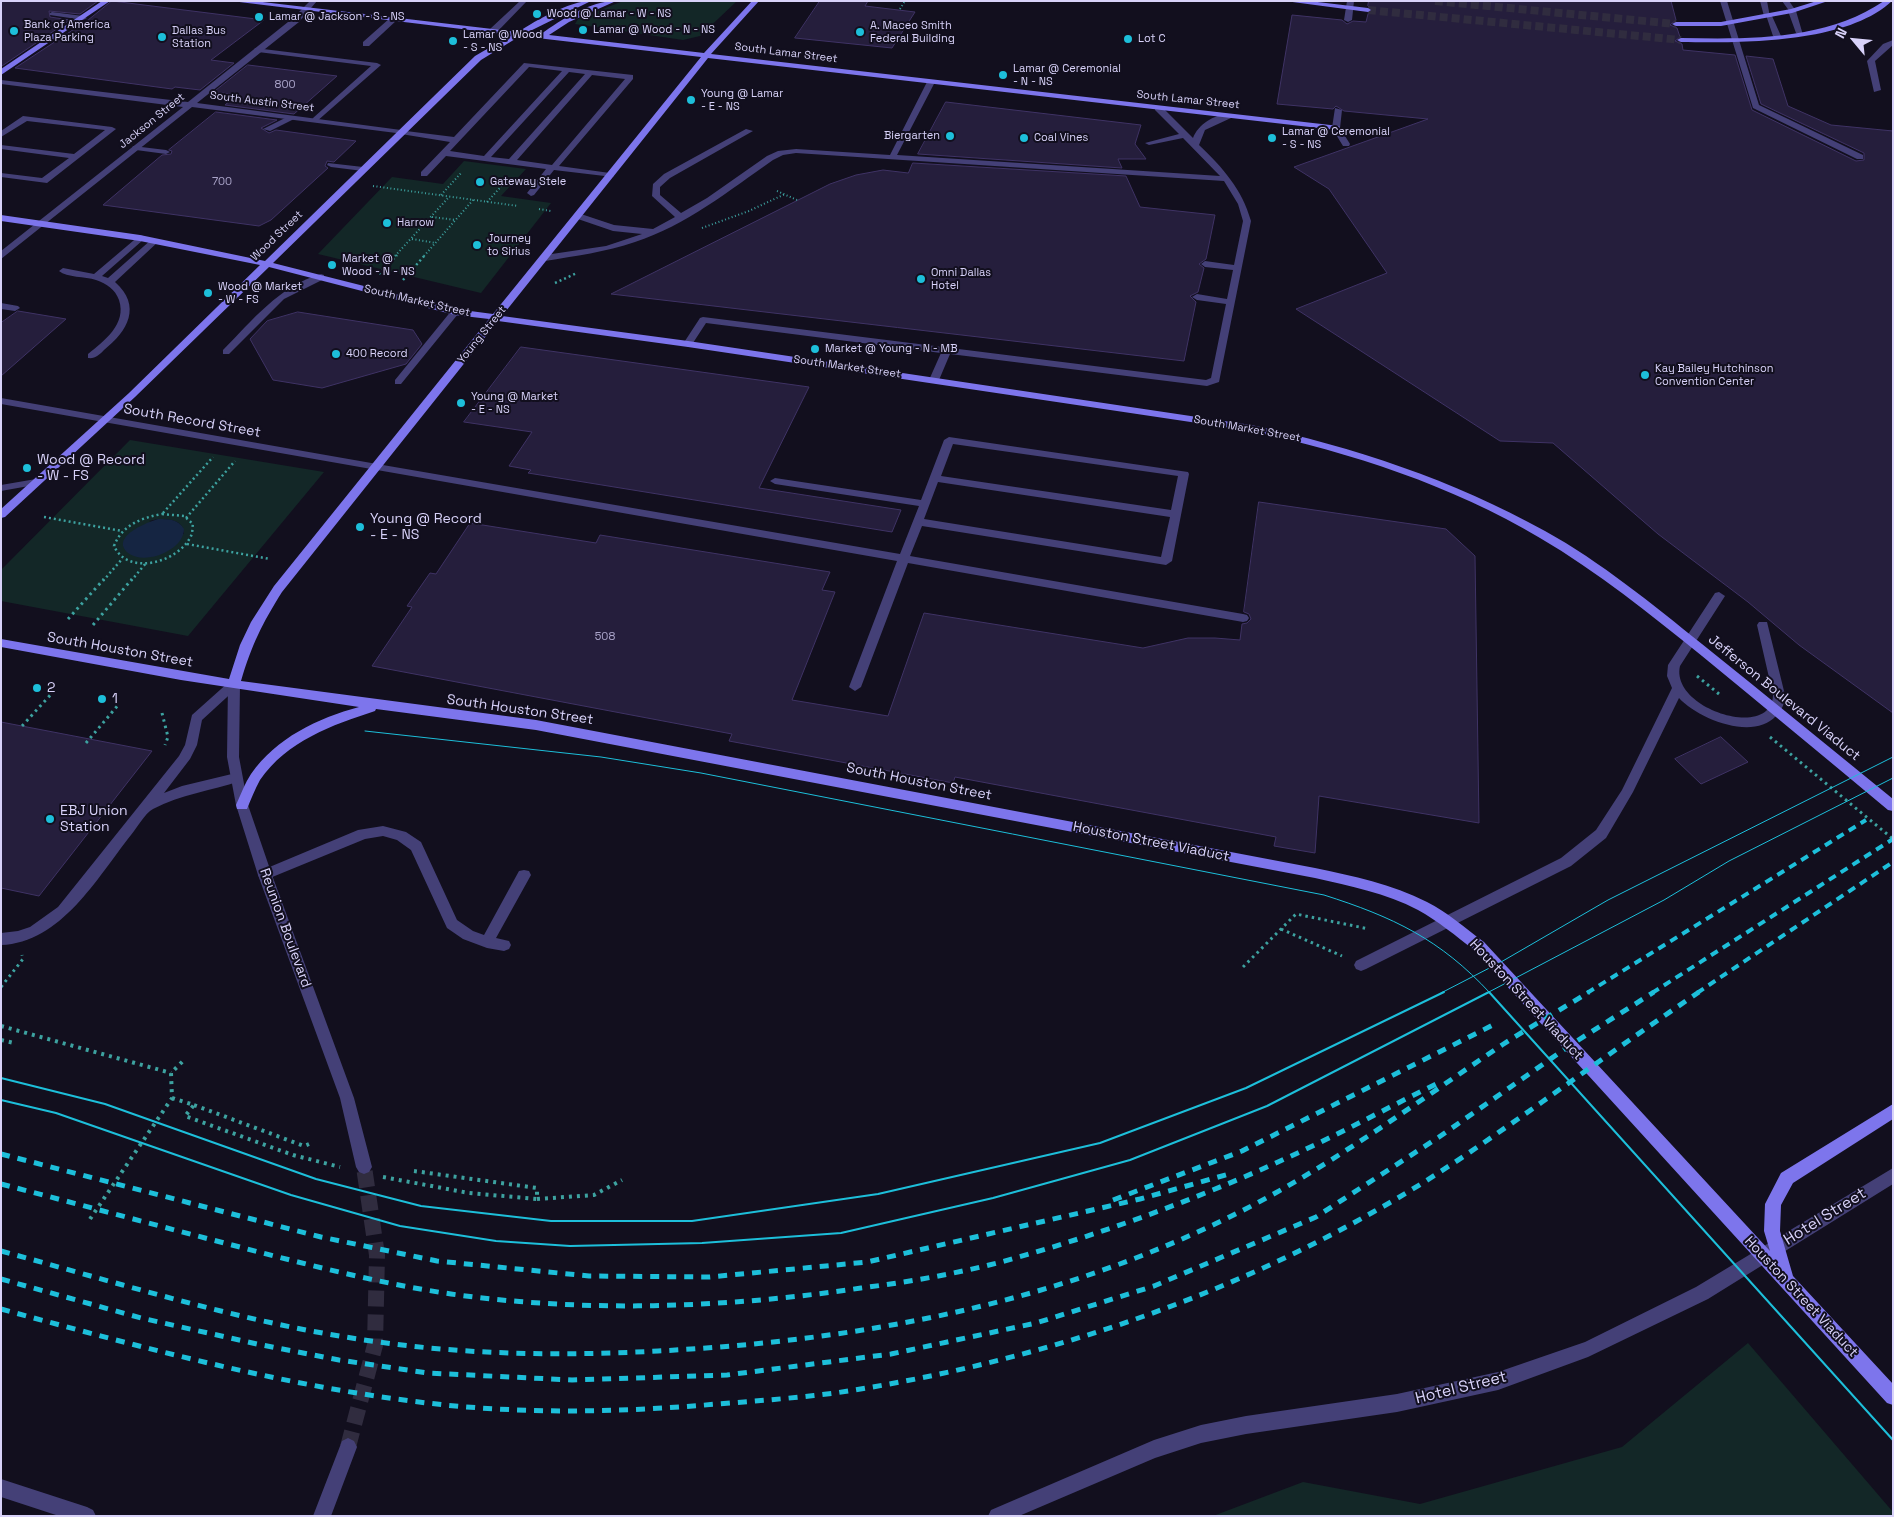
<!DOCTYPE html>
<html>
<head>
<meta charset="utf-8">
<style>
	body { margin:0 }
	#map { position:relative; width:1894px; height:1517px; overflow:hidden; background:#120f1e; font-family:"Space Grotesk",sans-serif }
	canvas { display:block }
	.frame { position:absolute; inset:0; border:2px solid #d8d2f9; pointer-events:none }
	.north { position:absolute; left:1829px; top:15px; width:50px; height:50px; -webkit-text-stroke:4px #120f1e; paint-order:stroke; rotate:298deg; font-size:14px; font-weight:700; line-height:20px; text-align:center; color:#d8d2f9 }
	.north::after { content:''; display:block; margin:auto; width:18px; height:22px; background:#d8d2f9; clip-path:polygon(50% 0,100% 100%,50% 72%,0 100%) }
</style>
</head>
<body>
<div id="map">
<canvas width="1894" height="1517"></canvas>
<div class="frame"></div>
<div class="north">N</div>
</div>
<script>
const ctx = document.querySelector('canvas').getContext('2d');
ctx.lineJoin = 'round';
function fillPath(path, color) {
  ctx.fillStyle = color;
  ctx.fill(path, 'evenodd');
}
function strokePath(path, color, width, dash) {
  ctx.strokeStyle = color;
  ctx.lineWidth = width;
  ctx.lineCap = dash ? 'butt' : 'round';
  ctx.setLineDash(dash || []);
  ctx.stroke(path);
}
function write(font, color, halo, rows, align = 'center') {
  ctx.font = font + ' "Space Grotesk",sans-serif';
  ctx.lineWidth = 4;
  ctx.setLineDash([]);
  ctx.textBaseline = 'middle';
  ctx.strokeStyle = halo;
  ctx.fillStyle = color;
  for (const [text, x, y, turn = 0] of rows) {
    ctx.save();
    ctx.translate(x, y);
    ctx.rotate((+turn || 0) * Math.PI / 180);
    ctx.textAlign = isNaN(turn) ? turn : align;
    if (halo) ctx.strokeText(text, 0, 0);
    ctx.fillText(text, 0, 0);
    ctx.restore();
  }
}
fillPath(new Path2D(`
	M623,1H737L700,36L683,40L575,24L578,19Z
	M464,161L526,169L501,196L551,203L481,293L318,254L392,177L443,184Z
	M130,440L324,472L188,636L1,601V570ZM158,519C169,519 184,520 184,534L149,521Z
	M1748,1343L1893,1512V1516H1213L1303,1482L1420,1504L1622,1447Z`), '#132727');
fillPath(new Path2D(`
	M158,519C169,519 178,519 184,529C184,550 145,566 128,553C109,537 148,522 158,519Z`), '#152542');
const building = new Path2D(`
	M1,1H98L80,14L49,11L50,17L70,20L2,66Z
	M112,1L264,20L211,60L234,63L200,90L175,87L172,89L15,68L88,20Z
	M820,1H868L865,6L915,12L892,48L795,38Z
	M1369,1H1671L1676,20L1670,25L1677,28L1680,37L1675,41L1682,44L1683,50L1735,55L1752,110L1856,161L1864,160V153L1761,104L1746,56L1773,59L1788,106L1831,125L1893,131V713L1799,645L1748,602L1658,534L1553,443L1500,441L1296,309L1387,273L1329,189L1294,167L1428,119L1344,111L1336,106L1333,109L1277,104L1292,15L1342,20L1347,24L1353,21L1366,22L1368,14L1373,11L1368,6Z
	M248,65L337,76L294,114L225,105L237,95L214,92Z
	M946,102L1141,125L1135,144L1146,159H1118L1122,168L918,154Z
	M216,112L277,120L261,128L269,133L276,130L356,141L334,162L327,161L325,166L328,168L271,220L259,226L103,205L162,155L171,154L172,151L169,150Z
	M913,163L1126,176L1140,207L1215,215L1206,259L1199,264L1204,268L1198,292L1190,296L1196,302L1184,361L611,294L830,184L856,175L883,170L908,173Z
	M18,311L66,319L1,376V323Z
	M298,312L413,330L422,344L406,364L322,388L273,380L250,339L267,321Z
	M521,347L809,387L759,488L901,510L892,532L528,473L531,470L509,466L532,432L464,422Z
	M1259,502L1446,529L1475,556L1479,823L1319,796L1315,853L1274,846L1276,837L955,777L953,783L729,741L732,734L372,666L412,607L407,606L430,573L436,574L470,523L596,543L600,535L830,572L822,590L835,592L792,700L888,716L924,613L1143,648L1188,638H1215L1240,640L1242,624L1247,623L1251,619L1249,614L1244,612Z
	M1,722L152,751L39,896L1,888Z
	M1721,737L1748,762L1701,784L1675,759Z`);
fillPath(building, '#251e3c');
strokePath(building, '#3f3365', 1);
strokePath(new Path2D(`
	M348,1447L375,1345L377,1255L364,1167`), '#302c3f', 16, [16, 8]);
strokePath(new Path2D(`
	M1435,1L1676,24
	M1368,10L1681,40`), '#302c3f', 8, [8, 4]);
strokePath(new Path2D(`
	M900,9L905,1
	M373,186L518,206
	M777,191L797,200
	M441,195L462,172
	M487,202L508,179
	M539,209L551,211
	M432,217L456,220
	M702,228L749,211L785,194
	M412,239L436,243
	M395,256L449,197
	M424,256L473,200`), '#3da2a0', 2, [1, 2.5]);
strokePath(new Path2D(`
	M379,274L397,255
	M403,280L425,255
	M555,283L577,273
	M163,513L213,457
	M162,514L184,516L193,524C192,528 193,532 191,536C179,562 128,577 114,546C122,525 141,518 162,514Z
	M44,517L122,531
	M186,518L235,461
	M187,544L270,559
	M103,581L122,559
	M131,581L146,563`), '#3da2a0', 2.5, [2, 3]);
strokePath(new Path2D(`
	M68,619L104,579
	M93,625L132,579
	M1697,676L1719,694
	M162,713L168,737L165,745
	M22,726L54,691
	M1770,737L1893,839
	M86,743L119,704
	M1281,929L1342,956
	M1243,967L1296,914L1369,929
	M1,987L23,959L22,955`), '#3da2a0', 3, [2.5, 4]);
strokePath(new Path2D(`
	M1,1026L171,1073
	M1,1040L14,1043
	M172,1098L194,1105L185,1116L293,1155L340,1167
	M194,1105L304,1146L309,1144
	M383,1177L469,1193L537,1199V1188L414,1171
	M537,1199L594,1195L622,1180
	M90,1219L172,1098L171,1073L185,1059`), '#3da2a0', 4, [3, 5]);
fillPath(new Path2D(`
	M520,1H527L496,33H490V29Z
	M1347,1H1354L1352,20L1348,22L1344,20Z
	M1720,1H1727L1759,105L1863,155V159H1857L1753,108Z
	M1760,1H1767L1770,17L1764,16Z
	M1782,1H1789L1796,11L1794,12H1790Z
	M52,12L83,16L87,18L83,20L50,15V13Z
	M390,18L397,20L369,46H363V42Z
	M1893,40V45L1875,61L1881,90L1874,92L1867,61L1883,44Z
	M255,48L377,63L381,65L316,122L312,120L313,118L371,66L258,52L254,50Z
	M524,63L633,75V79L559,166L610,173L614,175L613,177L554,170L534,195L531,196L527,193L546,169L446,156L427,176H421V172L450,142L401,134L397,132L398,130L454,137ZM529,67L562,71L484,156L450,151ZM569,72L585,74L509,159L491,157ZM592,75L625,79L552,165L517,160Z
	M928,80L935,82L897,155L1220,176L1183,138L1149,145L1145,143L1179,134L1155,110V106H1161L1193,138C1198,124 1216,113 1231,114V118L1205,130L1199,145C1223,168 1242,189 1251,221L1219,382L1207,386L950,354L939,380L934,383L929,380L941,353L706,323L691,346L688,347L683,344L700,318L703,317L1206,380L1211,378L1226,304L1197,300L1192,297L1197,294L1227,299L1233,270L1205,267L1201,264L1205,261L1234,265L1243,221L1238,204L1224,181L796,153L783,155L773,160C730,190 685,226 635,242C606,252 575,256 545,261L541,258L545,255L606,246L642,234L613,231L575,218V214H581L614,225L653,229L675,217L652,196L653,184L664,174L746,129L753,131L670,178L660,187V195L681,213L707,198L767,156L778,151L796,149L890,155Z
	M1335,108L1342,110L1340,128L1350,144L1349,146H1343L1332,128Z
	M23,116L112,127L116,129L47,183L1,177V173L42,178L69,158L1,149V145L74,154L105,130L27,121L1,137V131Z
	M289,116L296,118L270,131L263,129Z
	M133,146L166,150L170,152L166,154L136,150L132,148Z
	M328,163L363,167L367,169L363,171L331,167L327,165Z
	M140,235L143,236V240L102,276L108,278L152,239L159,241L115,282C142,306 128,331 104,350C99,355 95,359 88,358V354C104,341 127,324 119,300C115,289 107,284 96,280C85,276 67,278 59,271L63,268L94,274Z
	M321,274L324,275V279L284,299L229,354H223V350C252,321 279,286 321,274Z
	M1,303L18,306L20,308L15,311L1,309Z
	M455,309L458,310V314L401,384H395V380L452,310Z
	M949,437L1188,472L1189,474L1172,561L1166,565L922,526L910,556L1243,614L1247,615L1249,618L1247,621L1243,622L908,563L861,687L855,691L849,687L897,561L377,470L372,467L377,464L900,554L919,506L775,484L770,481L775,478L921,500L944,440ZM953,444L1178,476L1171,510L941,476ZM938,482L1170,517L1161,557L924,519Z
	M36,479L41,482L40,484L1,491V485Z
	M1719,592L1725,596L1680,666C1670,709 1772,741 1773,695L1757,625L1759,622H1767L1785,695C1785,704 1782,709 1776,716C1753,741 1698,719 1679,698L1633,792L1606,838L1571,866L1366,969L1361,971L1356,969L1354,965L1356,961L1561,858L1596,830L1622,790L1672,688L1667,676L1668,665L1715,593Z
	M234,680L238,681L240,684L238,687L202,720L197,745L190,759L164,793L182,786L236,773L240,775L242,778L240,781C211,791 181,794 153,809C145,813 137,828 131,835C97,878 61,943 1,945V933L18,931L30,927L58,907L179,756L185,745L192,715L230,681Z
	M383,826L406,832L421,842L457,920L473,931L484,935L519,871L524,870L529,871L531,875L496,938L509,941L511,945L509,949L504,951L487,948L463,939L447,928L411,850L397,840L383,836L365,839L265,880L260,879L258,875L260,871L358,830Z`), '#444077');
fillPath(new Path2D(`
	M310,1H317L299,22L197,103L401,130L405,132L404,134L192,107L1,259V251L183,107L1,84V80L188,102L293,18Z
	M1792,9L1796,11L1803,35L1796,33L1788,11Z
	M1766,15L1772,16L1781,36L1780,38L1773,36Z
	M1,398L377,464L382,467L377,470L1,404Z
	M1893,1168V1184L1708,1299L1588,1357L1498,1390L1397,1412L1246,1434L1201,1443L1155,1458L1019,1516H988L991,1510L1154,1440L1201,1425L1246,1416L1397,1394L1498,1372L1585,1342L1696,1287Z
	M1,1479L87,1507L93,1510L96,1516H59L1,1497Z`), '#444077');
fillPath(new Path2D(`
	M234,680L240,684L239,757L248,805L272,875L354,1098L372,1167L369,1172L364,1174L359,1172L356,1167L340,1098L258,875L236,805L227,757L228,684Z
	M348,1438L354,1441L357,1447L331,1516H313L342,1441Z`), '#444077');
fillPath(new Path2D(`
	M102,1H110L1,75V69Z
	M231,1H254L518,32C537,20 569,1 591,1L526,33L541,34C562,19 590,1 616,1L569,22L549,35L704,53L752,1H759L711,54L1339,126L1340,128L1336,130L708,58L502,316L688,341L1251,425C1354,447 1453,480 1545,531C1601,562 1652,604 1702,644C1766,695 1829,747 1893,799V811L1888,810C1826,758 1764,707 1702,656C1650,614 1598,572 1540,538C1451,485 1352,453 1251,431L688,347L498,321L282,592C262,624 252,644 241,681L536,720L1315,868C1353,876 1392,884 1427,902C1447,912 1465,928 1484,942L1770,1251L1764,1231L1765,1204L1781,1173L1893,1104V1119L1793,1183L1781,1205L1780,1231L1793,1276L1893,1384V1405L1887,1403L1474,950C1456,936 1438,921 1418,910C1386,893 1350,886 1315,878L536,730L376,709L375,711C332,725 287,741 260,780C255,789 251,799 247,809H237L236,805C241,794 245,783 251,774C276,738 318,718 359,707L181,680L1,647V639L229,679L240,645L251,622L274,586L489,319L455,315L269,267L135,397L5,517L1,518V509L129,393L260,265L140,241L1,221V215L140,235L265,261L475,56L511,35ZM520,36L701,57L493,314L455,309L273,263L481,60Z
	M1285,1H1309L1368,8L1371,10L1368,12Z
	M1817,1H1828L1792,13L1721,26H1676L1672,24L1676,22H1721L1791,9Z
	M1884,1H1892C1846,44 1741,43 1681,42L1677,40L1681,38C1749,39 1825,41 1884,1Z`), '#7d75ec');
strokePath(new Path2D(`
	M365,731L601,757L701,773L1324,895C1393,917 1440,939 1490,993
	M1441,993L1501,962L1608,900L1893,757
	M1487,993L1664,900L1729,861L1893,778`), '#1dbfda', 1);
strokePath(new Path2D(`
	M1489,992L1893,1440
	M1,1078L105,1104L316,1179L421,1206L551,1221H692L878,1194L1100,1143L1246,1088L1444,992
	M1,1100L56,1113L291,1195L400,1226L496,1241L570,1246L702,1243L841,1233L993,1198L1130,1160L1267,1106L1489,992`), '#1dbfda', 2);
strokePath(new Path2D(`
	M1587,993L1866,820
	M1652,993L1893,839
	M1697,993L1893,862`), '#1dbfda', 4, [8, 6]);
strokePath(new Path2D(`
	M1,1154L321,1237L437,1261L589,1276L710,1277L867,1262L1140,1199L1229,1174
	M1,1184C78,1204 155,1225 232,1245C305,1264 377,1283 451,1294C587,1313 726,1308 861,1288C908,1282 955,1274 1001,1262C1103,1234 1206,1196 1302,1151C1347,1130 1391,1106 1436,1084
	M1113,1200L1242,1151L1495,1024
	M1,1251C126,1285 251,1325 379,1342C471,1355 565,1356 658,1351C851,1341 1040,1307 1215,1224C1318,1176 1408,1108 1502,1045C1530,1027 1560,1010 1589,992
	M1,1279L141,1318L257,1344L339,1360L428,1373L572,1380L727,1375L891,1354L1036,1323L1154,1286L1316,1217L1439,1137L1569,1046L1654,992
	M1,1309C147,1349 294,1389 445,1405C535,1414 627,1412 717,1404C757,1401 796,1398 835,1393C1023,1365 1209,1305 1375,1211C1433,1179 1488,1140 1542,1102C1594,1065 1646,1028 1699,992`), '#1dbfda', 5, [9, 8]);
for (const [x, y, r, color] of [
	[537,14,5,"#1dbfda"],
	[259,17,5,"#1dbfda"],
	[583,30,5,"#1dbfda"],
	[14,31,5,"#1dbfda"],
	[860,32,5,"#1dbfda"],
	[162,37,5,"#1dbfda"],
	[1128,39,5,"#1dbfda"],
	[453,41,5,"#1dbfda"],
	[1003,75,5,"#1dbfda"],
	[691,100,5,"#1dbfda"],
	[950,136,5,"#1dbfda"],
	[1024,138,5,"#1dbfda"],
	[1272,138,5,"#1dbfda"],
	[480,182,5,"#1dbfda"],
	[387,223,5,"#1dbfda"],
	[477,245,5,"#1dbfda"],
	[332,265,5,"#1dbfda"],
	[921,279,5,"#1dbfda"],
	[208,293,5,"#1dbfda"],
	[815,349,5,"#1dbfda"],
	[336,354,5,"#1dbfda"],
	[1645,375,5,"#1dbfda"],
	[461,403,5,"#1dbfda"],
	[27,468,5,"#1dbfda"],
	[360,527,5,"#1dbfda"],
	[37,688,5,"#1dbfda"],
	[102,699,5,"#1dbfda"],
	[50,819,5,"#1dbfda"]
]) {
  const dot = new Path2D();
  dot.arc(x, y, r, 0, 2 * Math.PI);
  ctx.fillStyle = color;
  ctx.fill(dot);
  strokePath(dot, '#120f1e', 2);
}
write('11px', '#d8d2f9', '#120f1e', [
	["Wood @ Lamar - W - NS",547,14],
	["Lamar @ Jackson - S - NS",269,17],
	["Bank of America",24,25],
	["Plaza Parking",24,38],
	["A. Maceo Smith",870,26],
	["Federal Building",870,39],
	["Lamar @ Wood - N - NS",593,30],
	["Dallas Bus",172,31],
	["Station",172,44],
	["Lamar @ Wood",463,35],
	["- S - NS",463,48],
	["Lot C",1138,39],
	["Lamar @ Ceremonial",1013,69],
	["- N - NS",1013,82],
	["Young @ Lamar",701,94],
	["- E - NS",701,107],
	["Lamar @ Ceremonial",1282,132],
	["- S - NS",1282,145],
	["Biergarten",940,136,"right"],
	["Coal Vines",1034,138],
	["Gateway Stele",490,182],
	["Harrow",397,223],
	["Journey",487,239],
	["to Sirius",487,252],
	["Market @",342,259],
	["Wood - N - NS",342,272],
	["Omni Dallas",931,273],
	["Hotel",931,286],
	["Wood @ Market",218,287],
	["- W - FS",218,300],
	["Market @ Young - N - MB",825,349],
	["400 Record",346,354],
	["Kay Bailey Hutchinson",1655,369],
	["Convention Center",1655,382],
	["Young @ Market",471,397],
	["- E - NS",471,410]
], 'left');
write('11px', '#d8d2f9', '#120f1e', [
	["South Lamar Street",786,53,7],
	["South Lamar Street",1188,100,6],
	["South Austin Street",262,102,7],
	["Jackson Street",152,121,-39],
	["Wood Street",277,236,-44],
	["South Market Street",417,301,13],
	["Young Street",482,335,-51],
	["South Market Street",847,367,8],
	["South Market Street",1247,429,10]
]);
write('11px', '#aba5ca', null, [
	["800",285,85],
	["700",222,182],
	["508",605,637]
]);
write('14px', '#d8d2f9', '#120f1e', [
	["South Record Street",192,421,10],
	["South Houston Street",120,650,10],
	["Jefferson Boulevard Viaduct",1784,698,39],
	["South Houston Street",520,710,8],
	["South Houston Street",919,782,11],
	["Houston Street Viaduct",1151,842,11],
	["Reunion Boulevard",285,928,70],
	["Houston Street Viaduct",1526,1000,47],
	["Houston Street Viaduct",1801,1297,47]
]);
write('14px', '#d8d2f9', '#120f1e', [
	["Wood @ Record",37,460],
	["- W - FS",37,476],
	["Young @ Record",370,519],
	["- E - NS",370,535],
	["2",47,688],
	["1",112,699],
	["EBJ Union",60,811],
	["Station",60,827]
], 'left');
write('16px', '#d8d2f9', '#120f1e', [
	["Hotel Street",1825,1217,-32],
	["Hotel Street",1461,1388,-14]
]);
</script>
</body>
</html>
